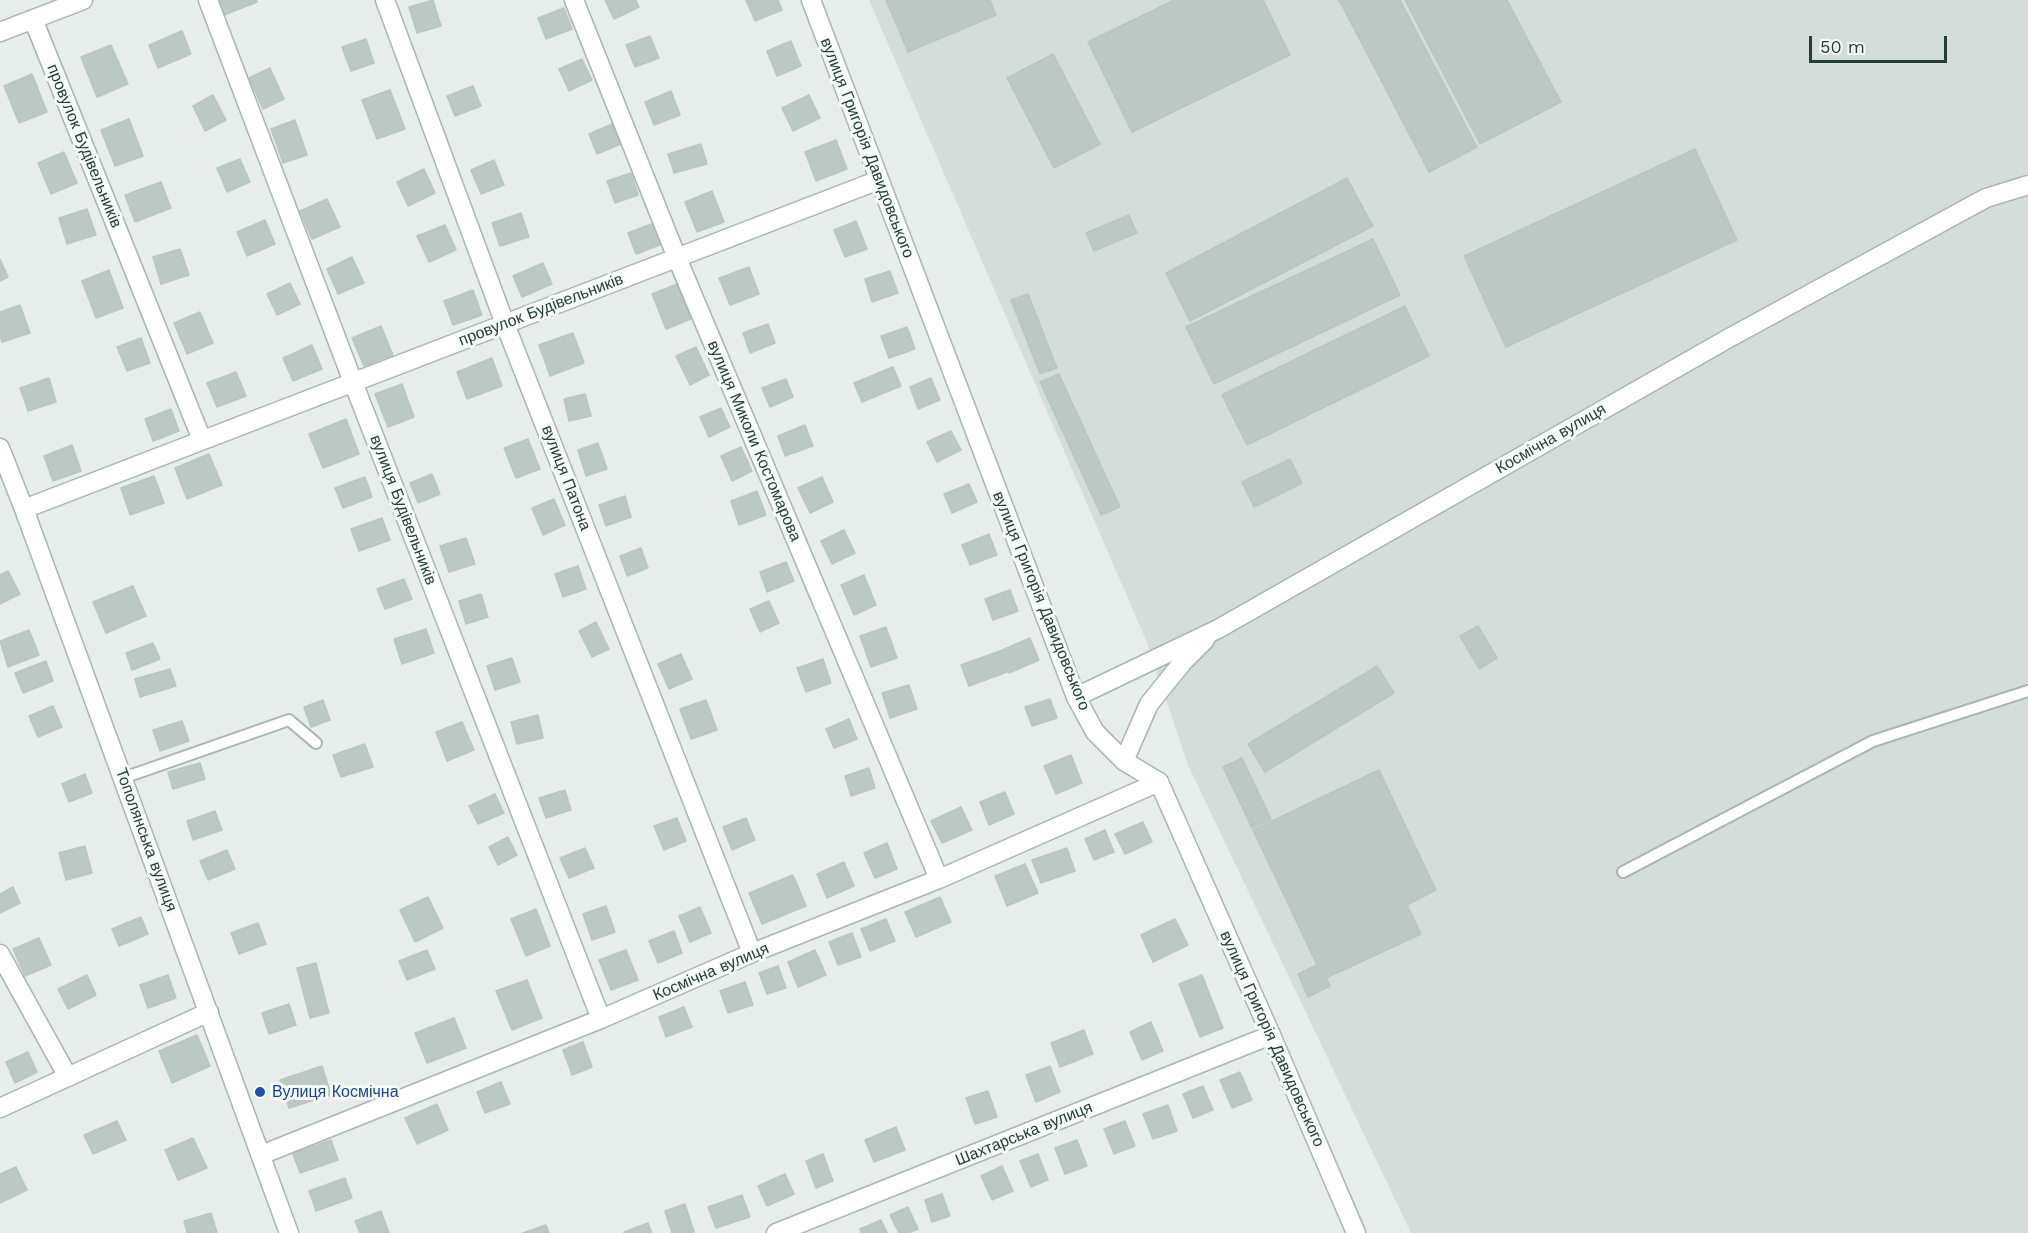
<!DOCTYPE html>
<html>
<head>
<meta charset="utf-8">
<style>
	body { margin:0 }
	#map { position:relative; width:2028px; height:1233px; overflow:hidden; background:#e6edea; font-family:"Work Sans",sans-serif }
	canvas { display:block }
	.scale { position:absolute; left:1809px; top:36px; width:138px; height:27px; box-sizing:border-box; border:3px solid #263e38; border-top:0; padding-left:8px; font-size:18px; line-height:21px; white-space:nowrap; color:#263e38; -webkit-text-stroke:4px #f6faf8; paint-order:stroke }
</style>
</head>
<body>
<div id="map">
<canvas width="2028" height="1233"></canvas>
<div class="scale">50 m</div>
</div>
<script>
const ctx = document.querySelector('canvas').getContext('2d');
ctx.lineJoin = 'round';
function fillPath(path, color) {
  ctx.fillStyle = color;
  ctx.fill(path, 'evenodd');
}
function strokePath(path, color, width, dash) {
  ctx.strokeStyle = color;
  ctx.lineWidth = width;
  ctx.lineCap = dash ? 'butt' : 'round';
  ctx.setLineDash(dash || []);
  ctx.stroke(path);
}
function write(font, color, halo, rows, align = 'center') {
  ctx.font = font + ' "Work Sans",sans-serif';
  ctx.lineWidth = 6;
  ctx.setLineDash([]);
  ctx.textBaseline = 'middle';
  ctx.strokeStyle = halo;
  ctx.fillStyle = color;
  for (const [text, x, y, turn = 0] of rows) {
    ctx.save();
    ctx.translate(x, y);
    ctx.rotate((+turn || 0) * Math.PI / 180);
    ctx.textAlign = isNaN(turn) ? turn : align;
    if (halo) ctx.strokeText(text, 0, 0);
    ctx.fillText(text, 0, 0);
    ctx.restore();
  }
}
fillPath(new Path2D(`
	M869,0H2028V1233H1411L1188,765L1146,640Z`), '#d4ddd9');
const building = new Path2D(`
	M218,0H256L257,2L224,15Z
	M433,0L441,26L417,33L409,7Z
	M605,0H636L639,7L614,19Z
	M746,0H778L782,10L755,21Z
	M886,0H990L996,15L908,52Z
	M1174,0H1263L1290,55L1132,132L1088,42Z
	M1339,0H1400L1477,147L1429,172Z
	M1405,0H1507L1561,102L1480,144Z
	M564,8L572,29L546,39L538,18Z
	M182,31L191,54L158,68L149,45Z
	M650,36L659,58L635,67L626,45Z
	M366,39L374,63L351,71L342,47Z
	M791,41L801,66L777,76L767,51Z
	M111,45L128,84L97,97L81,57Z
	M1053,54L1100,144L1054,168L1007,78Z
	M582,59L592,80L569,91L559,69Z
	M270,68L284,99L263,109L249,78Z
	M32,74L47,112L19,123L4,86Z
	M473,86L481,106L455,116L447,96Z
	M390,90L405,129L377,139L362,100Z
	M671,91L680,115L654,125L645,102Z
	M213,95L226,120L205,131L193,106Z
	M809,95L820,118L793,131L782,108Z
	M129,119L143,156L115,166L101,130Z
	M295,120L307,155L283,163L271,129Z
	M612,124L621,144L597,154L589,134Z
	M836,140L847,169L816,181L805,152Z
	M701,144L707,164L674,173L668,154Z
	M1695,149L1737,240L1506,347L1464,256Z
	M64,152L77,183L51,194L38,163Z
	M240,159L250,182L227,192L217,168Z
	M494,160L504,185L481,194L471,170Z
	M424,169L435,193L408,206L397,182Z
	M631,173L638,195L615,203L607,181Z
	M1347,178L1373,226L1190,321L1166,273Z
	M161,182L171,208L135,222L125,195Z
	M712,191L724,222L697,232L685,202Z
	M327,199L340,227L312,239L300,211Z
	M87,209L96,235L67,244L59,218Z
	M521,213L529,237L500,246L492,223Z
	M1129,215L1137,233L1094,251L1086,233Z
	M265,220L275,244L247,256L237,232Z
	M856,221L867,249L845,257L834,230Z
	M654,223L662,244L636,254L628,233Z
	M445,225L456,250L429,262L417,236Z
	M1373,239L1400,295L1214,384L1186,327Z
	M180,249L189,275L161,284L153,257Z
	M352,257L364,283L338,294L327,269Z
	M0,259L8,277L0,281Z
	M543,263L552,284L522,297L513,276Z
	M749,267L759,294L730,305L719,278Z
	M109,270L123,308L96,318L82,281Z
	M890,271L898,293L872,302L865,279Z
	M290,283L300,304L277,315L267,294Z
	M677,284L691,319L666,329L652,294Z
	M473,290L482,315L453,325L444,301Z
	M1028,294L1057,368L1040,374L1011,300Z
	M20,305L30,333L2,342L0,336V312Z
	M1405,306L1429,356L1247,445L1222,395Z
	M200,312L213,343L187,354L174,323Z
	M768,324L775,343L750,353L743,333Z
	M381,326L393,355L364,366L352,338Z
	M907,327L915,349L889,358L881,336Z
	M573,333L584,363L550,376L539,345Z
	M141,338L150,363L127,371L117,347Z
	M312,345L322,369L293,381L283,358Z
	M696,347L709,375L690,385L676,356Z
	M492,358L502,386L467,399L457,372Z
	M893,367L901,386L862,402L854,383Z
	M236,372L246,396L217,407L207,383Z
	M1059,374L1120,507L1101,515L1040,382Z
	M49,378L56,402L28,411L20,388Z
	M931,378L940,400L918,409L910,387Z
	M786,379L793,397L770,407L762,388Z
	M402,384L414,417L388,427L375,394Z
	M585,394L591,416L569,421L564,399Z
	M721,408L730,427L709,437L700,417Z
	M171,409L179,431L153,441L145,419Z
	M346,419L359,454L323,468L309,434Z
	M805,425L813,446L785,456L778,436Z
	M951,431L961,450L937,462L927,442Z
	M528,439L540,469L516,478L504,448Z
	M598,443L607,469L586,476L578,450Z
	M72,445L81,471L53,481L44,456Z
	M741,447L752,471L732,481L721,456Z
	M209,454L222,485L187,499L175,468Z
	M1290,459L1302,483L1254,507L1242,482Z
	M432,474L440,494L418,503L410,483Z
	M154,476L164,503L130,515L121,488Z
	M365,477L372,497L343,508L335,488Z
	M822,477L833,502L810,513L798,488Z
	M969,484L977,502L952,513L944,494Z
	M757,491L766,515L739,525L731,501Z
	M625,496L631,517L606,526L599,505Z
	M554,499L565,525L543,535L532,508Z
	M382,518L390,540L359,551L351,529Z
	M844,530L855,553L832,564L821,541Z
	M989,534L997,555L970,565L962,545Z
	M466,538L475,564L449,572L440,546Z
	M641,548L648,568L627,576L620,556Z
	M786,562L794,581L767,592L760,572Z
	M578,566L586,589L563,597L555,574Z
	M8,571L20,594L0,604V575Z
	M864,575L876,605L854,615L841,585Z
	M404,579L412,599L385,609L377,589Z
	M133,586L146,616L106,633L93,602Z
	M1010,590L1018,611L993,620L985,599Z
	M481,594L488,617L466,624L459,601Z
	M769,601L779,623L760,632L750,609Z
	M596,622L609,649L592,657L579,631Z
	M1478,626L1497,658L1479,669L1460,636Z
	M886,627L897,658L871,667L860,636Z
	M426,629L434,653L402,664L394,639Z
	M29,630L39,655L8,667L0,641Z
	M1030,638L1039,660L1009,673L1000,651Z
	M153,643L160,659L132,670L126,653Z
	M1000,651L1007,672L969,686L961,665Z
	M681,654L692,679L669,689L658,664Z
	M512,658L520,682L495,690L487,666Z
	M823,659L831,683L806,692L797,668Z
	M46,661L53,681L23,693L15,673Z
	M1377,666L1394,693L1265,772L1248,744Z
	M170,669L176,686L140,697L135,679Z
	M909,685L917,709L890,718L882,693Z
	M1050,699L1057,718L1032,726L1025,707Z
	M323,700L330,720L311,727L304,707Z
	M706,700L717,730L691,739L680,709Z
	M53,706L62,727L38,737L29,716Z
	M538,715L543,738L517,744L511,722Z
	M849,719L857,739L834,748L826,729Z
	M182,721L189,741L160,751L153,730Z
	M462,722L474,750L447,761L436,732Z
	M365,744L373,767L341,777L333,755Z
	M1071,755L1082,783L1056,794L1044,766Z
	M1242,758L1271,819L1252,828L1223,767Z
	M200,763L205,779L173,789L168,772Z
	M869,768L875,788L851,796L845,776Z
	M1379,770L1436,890L1407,905L1421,934L1326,978L1330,986L1308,997L1298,974L1317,965L1253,830Z
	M85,774L92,793L69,802L62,784Z
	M565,790L571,810L546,818L539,798Z
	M1005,792L1014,814L989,825L980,802Z
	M495,794L504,813L478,824L469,806Z
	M961,807L972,830L942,843L931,821Z
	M215,811L222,830L193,840L187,821Z
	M677,818L686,841L664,850L654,826Z
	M746,818L755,840L732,850L723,827Z
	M1143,822L1152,842L1125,854L1115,834Z
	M1105,830L1114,852L1094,860L1085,839Z
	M508,837L517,855L498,865L489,847Z
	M887,843L897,869L875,878L864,853Z
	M85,846L92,873L66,880L59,853Z
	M585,848L594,868L569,878L560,858Z
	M1067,848L1075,871L1041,883L1032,860Z
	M227,850L235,869L208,880L200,861Z
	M844,862L854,886L827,898L817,874Z
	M1025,864L1038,893L1007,906L995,876Z
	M793,875L806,906L762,924L749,893Z
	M13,887L20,903L0,913V894Z
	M428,897L443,928L415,942L400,910Z
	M940,897L951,922L916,937L905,912Z
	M606,906L615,932L592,940L583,914Z
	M700,907L711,933L690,942L679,916Z
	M536,909L550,946L526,956L511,919Z
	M141,917L148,934L119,946L112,929Z
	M886,919L895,941L870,951L861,929Z
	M1175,919L1188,945L1153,962L1141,935Z
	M258,923L266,944L239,954L231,933Z
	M674,931L682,953L658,963L649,941Z
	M852,933L861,957L838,965L829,942Z
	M39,938L51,965L25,976L13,949Z
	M427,950L435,969L407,980L399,961Z
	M626,950L638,980L611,990L599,960Z
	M815,950L826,975L798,987L788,962Z
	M316,963L329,1013L310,1018L297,968Z
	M778,966L786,988L767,994L759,973Z
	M87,975L96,995L68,1009L58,989Z
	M168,975L176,998L148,1008L140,985Z
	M1202,975L1223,1028L1200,1037L1179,984Z
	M527,980L542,1018L512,1030L496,991Z
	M745,982L753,1005L728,1013L720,991Z
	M289,1004L296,1025L269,1034L262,1013Z
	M684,1007L692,1027L666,1037L659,1017Z
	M454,1018L466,1048L427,1063L415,1033Z
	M1151,1022L1163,1051L1142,1060L1130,1032Z
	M1084,1030L1093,1054L1060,1067L1051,1043Z
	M197,1035L210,1066L172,1083L159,1051Z
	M583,1042L592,1067L572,1075L563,1050Z
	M28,1052L37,1072L15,1083L6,1062Z
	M322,1066L331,1095L289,1108L280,1080Z
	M1050,1066L1060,1092L1036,1102L1026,1075Z
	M1240,1072L1252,1100L1232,1108L1220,1080Z
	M501,1082L510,1104L485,1113L477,1092Z
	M1203,1086L1213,1110L1193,1118L1183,1094Z
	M988,1091L997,1117L975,1124L966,1098Z
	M437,1104L448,1130L417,1144L405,1118Z
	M1168,1105L1177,1131L1153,1139L1143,1114Z
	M117,1121L126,1140L93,1154L84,1135Z
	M1125,1121L1135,1146L1114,1154L1104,1129Z
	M896,1127L905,1150L874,1162L865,1140Z
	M193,1138L207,1168L178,1180L165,1150Z
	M331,1140L338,1160L300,1173L293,1154Z
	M1077,1140L1087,1166L1065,1174L1055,1148Z
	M823,1154L833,1181L816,1188L806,1161Z
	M1038,1154L1048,1180L1031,1187L1020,1161Z
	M1002,1166L1013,1191L992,1200L981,1176Z
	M16,1167L27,1190L0,1203V1174Z
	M785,1174L794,1194L767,1206L758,1186Z
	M345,1178L352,1198L316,1211L309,1191Z
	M942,1194L950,1216L932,1222L925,1200Z
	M742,1195L750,1217L716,1228L708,1207Z
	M685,1204L694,1232L672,1233L665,1211Z
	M908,1207L918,1229L908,1233H899L890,1215Z
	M381,1211L389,1233H360L355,1221Z
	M211,1213L217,1233H187L184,1221Z
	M881,1220L887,1233H861L860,1229Z
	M648,1223L652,1233H624V1232Z
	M546,1225L549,1233H523Z`);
fillPath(building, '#bbc8c3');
strokePath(building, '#b9c6c1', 1.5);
const service = new Path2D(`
	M123,778L289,720L316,743
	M1623,872L1873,741L2028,691`);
const minor = new Path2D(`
	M208,0L353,382L601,1019
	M385,0L505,324L752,953
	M574,0L677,258L939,879
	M33,19L202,440
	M0,32L83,0
	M24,509L879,180
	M1076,697L1218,629L1729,338L1986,198L2028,185
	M1124,761L1149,704L1182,663L1205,640
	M0,954L68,1077
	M0,1108L209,1012
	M261,1155L601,1019L752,953L939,879L1159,782
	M776,1233L1271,1035`);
const tertiary = new Path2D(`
	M811,0L1076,697L1095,732L1124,761L1159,782L1271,1035L1356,1233
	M0,448L24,509L289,1233`);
strokePath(service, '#a9b5b1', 14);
strokePath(minor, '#a9b5b1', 21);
strokePath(tertiary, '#a9b5b1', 21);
strokePath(service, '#fff', 10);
strokePath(minor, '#fff', 18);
strokePath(tertiary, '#fff', 18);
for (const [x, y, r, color] of [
	[260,1092,6,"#1a4fb4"]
]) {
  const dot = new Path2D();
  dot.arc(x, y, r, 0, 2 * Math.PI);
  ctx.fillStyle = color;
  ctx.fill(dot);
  strokePath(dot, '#f6faf8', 2);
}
write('16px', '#263e38', '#f6faf8', [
	["провулок Будівельників",84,146,68],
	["вулиця Григорія Давидовського",867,148,69],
	["провулок Будівельників",541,310,-21],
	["Космічна вулиця",1551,439,-30],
	["вулиця Миколи Костомарова",754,441,67],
	["вулиця Патона",566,478,69],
	["вулиця Будівельників",403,510,69],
	["вулиця Григорія Давидовського",1041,601,68],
	["Тополянська вулиця",146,840,70],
	["Космічна вулиця",711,972,-23],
	["вулиця Григорія Давидовського",1272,1039,66],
	["Шахтарська вулиця",1024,1134,-22]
]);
write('16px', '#164399', '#f6faf8', [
	["Вулиця Космічна",272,1092]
], 'left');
</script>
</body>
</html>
